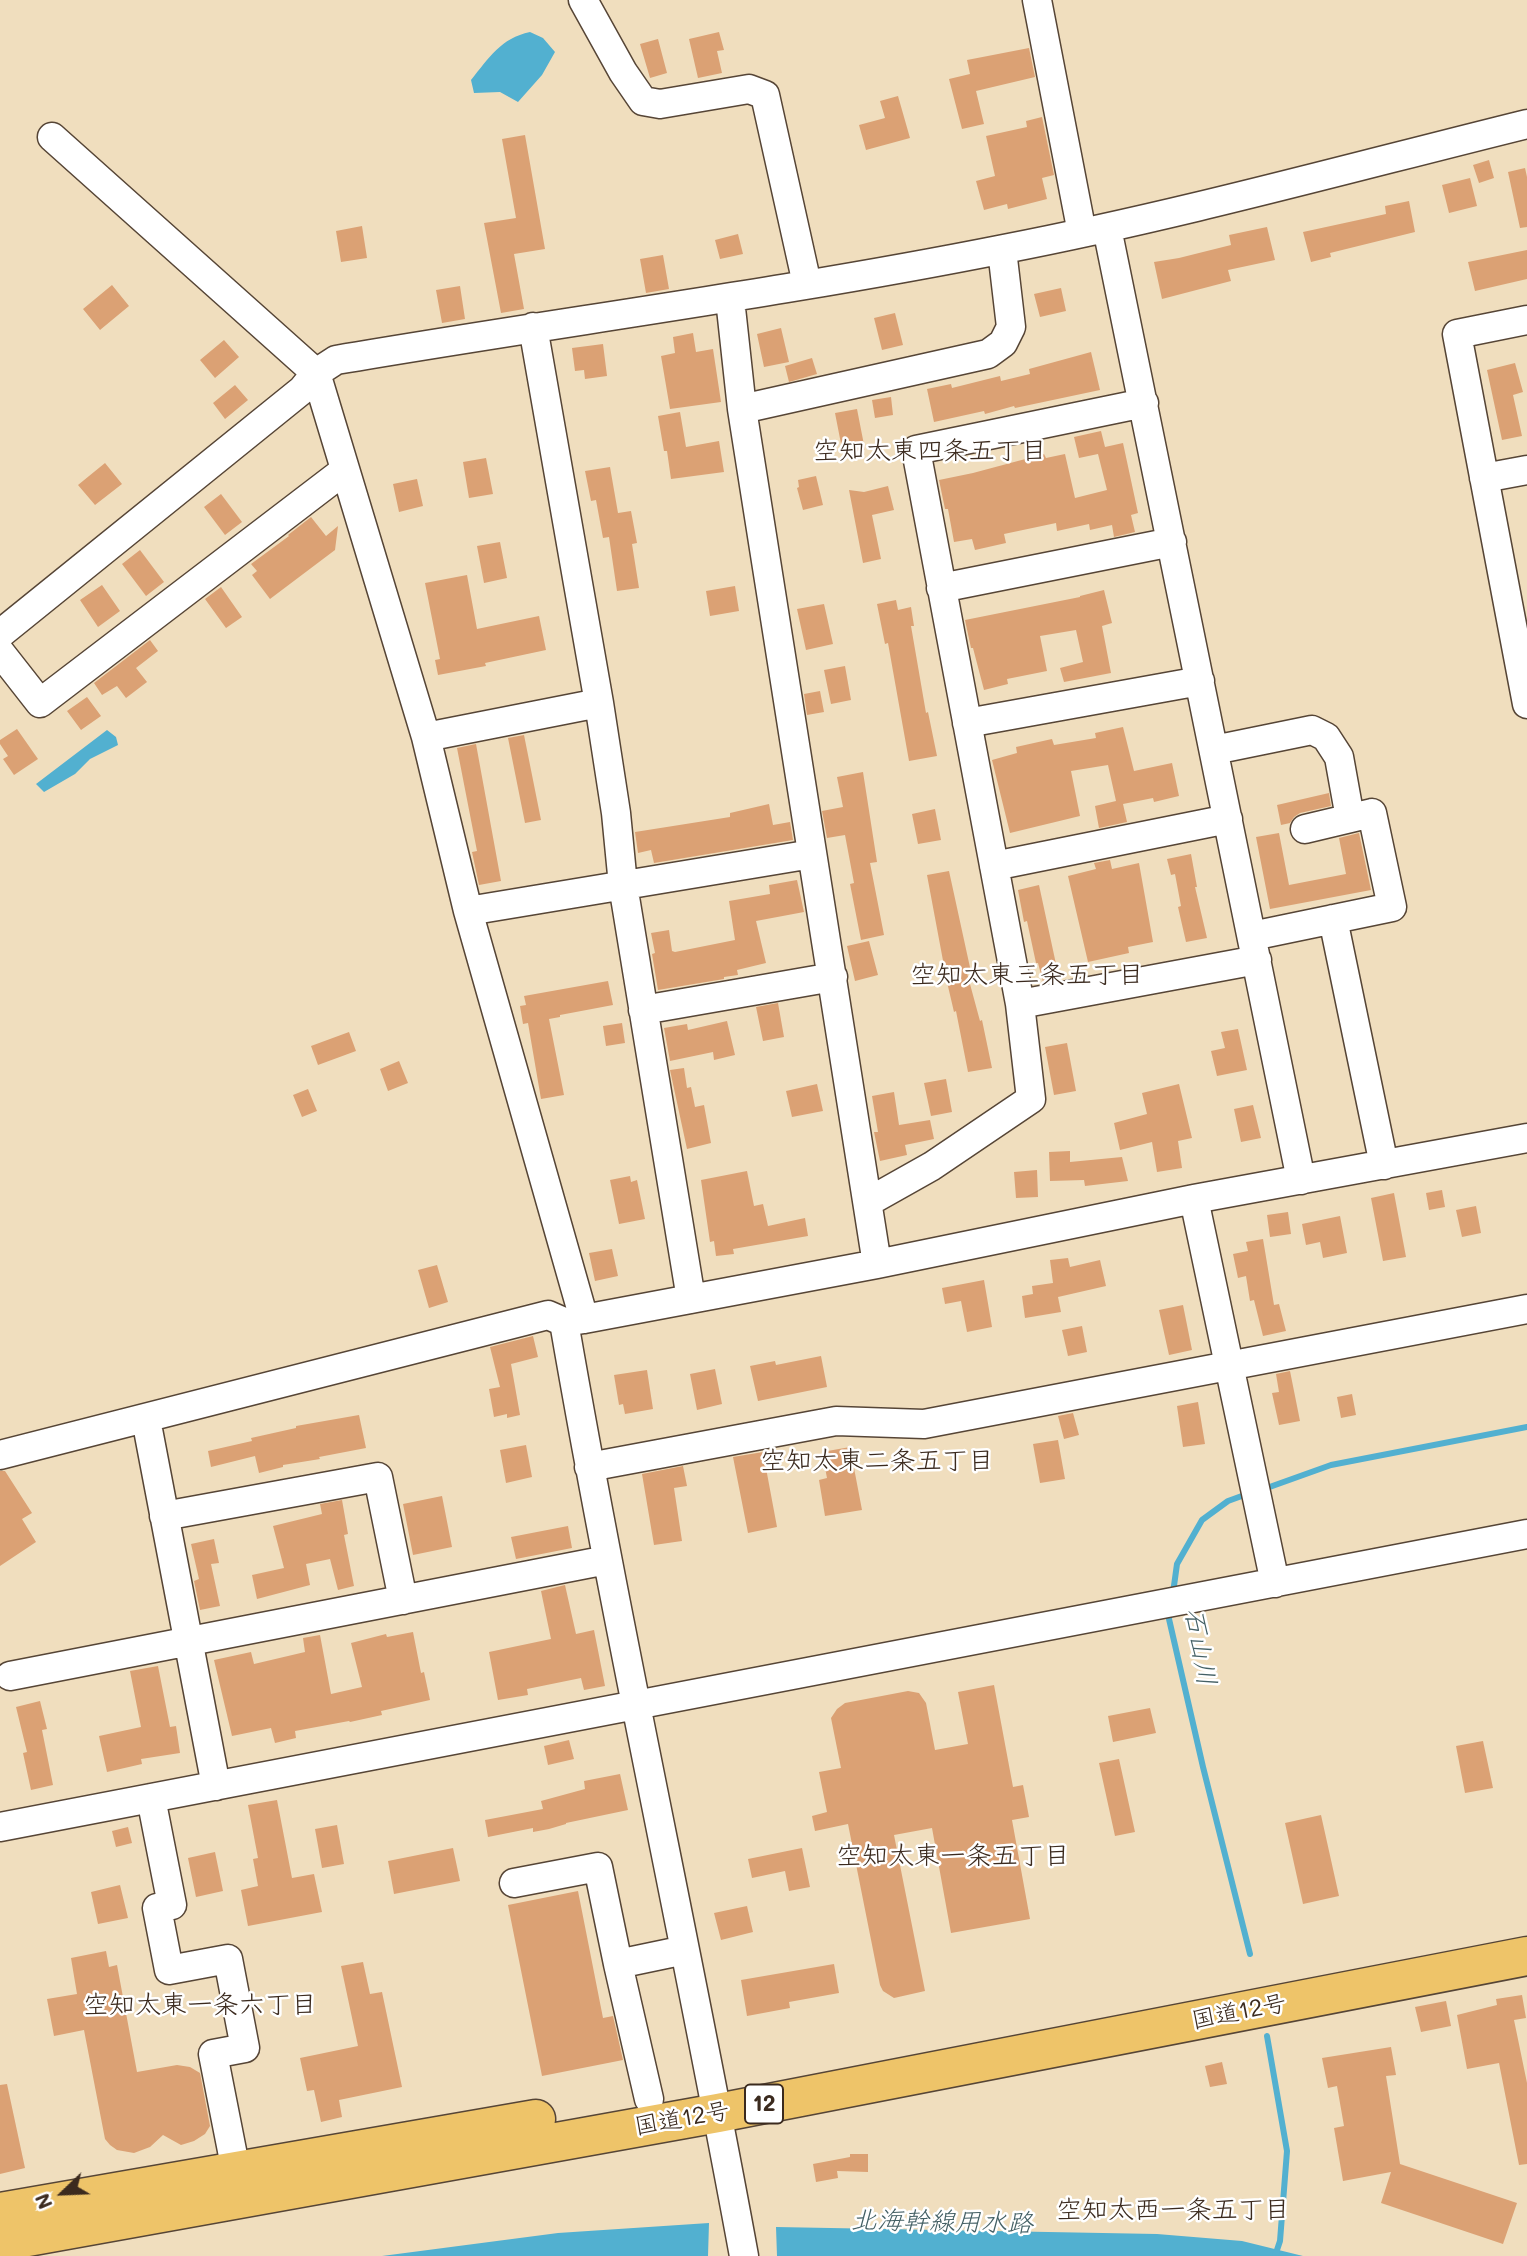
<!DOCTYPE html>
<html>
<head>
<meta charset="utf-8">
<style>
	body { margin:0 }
	#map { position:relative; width:1527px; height:2256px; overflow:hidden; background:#f0debe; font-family:Mali,sans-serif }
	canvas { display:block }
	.north { position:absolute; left:28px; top:2158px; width:70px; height:70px; -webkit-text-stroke:5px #fff; paint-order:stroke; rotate:247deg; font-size:19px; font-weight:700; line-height:28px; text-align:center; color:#3b2a1e }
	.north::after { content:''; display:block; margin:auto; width:24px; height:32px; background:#3b2a1e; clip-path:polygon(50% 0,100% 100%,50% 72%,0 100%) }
</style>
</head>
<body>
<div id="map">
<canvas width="1527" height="2256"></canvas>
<div class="north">N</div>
</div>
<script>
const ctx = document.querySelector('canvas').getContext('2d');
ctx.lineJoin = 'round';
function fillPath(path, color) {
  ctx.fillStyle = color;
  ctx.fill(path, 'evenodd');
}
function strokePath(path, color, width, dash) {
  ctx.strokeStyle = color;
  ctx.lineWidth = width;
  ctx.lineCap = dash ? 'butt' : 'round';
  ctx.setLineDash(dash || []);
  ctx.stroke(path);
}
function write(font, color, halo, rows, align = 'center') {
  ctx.font = font + ' Mali,"Klee One",sans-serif';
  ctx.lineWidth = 5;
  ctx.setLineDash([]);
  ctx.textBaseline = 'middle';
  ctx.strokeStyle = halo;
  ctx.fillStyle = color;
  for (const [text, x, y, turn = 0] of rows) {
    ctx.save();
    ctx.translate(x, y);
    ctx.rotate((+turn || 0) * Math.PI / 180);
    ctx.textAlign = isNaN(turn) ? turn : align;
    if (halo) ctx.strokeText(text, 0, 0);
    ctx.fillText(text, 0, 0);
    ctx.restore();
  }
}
fillPath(new Path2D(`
	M530,32L543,38L555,52L542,75L518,102L500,92L474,93L471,80C489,58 501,38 530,32Z
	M107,730L116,737L118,745L90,759L75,774L44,792L36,784Z
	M709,2223L708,2256H382L558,2233Z
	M776,2227L1157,2234L1242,2241L1303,2256H777Z`), '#52b0d0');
strokePath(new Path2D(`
	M1264,1489L1331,1465L1527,1427
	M1173,1593L1177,1564L1202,1520L1228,1501L1250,1493
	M1170,1611L1169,1619L1203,1767L1250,1954
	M1267,2036L1287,2151L1280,2241L1275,2256`), '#52b0d0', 6);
fillPath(new Path2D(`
	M719,32L724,50L717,51L722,73L698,78L689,39Z
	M658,39L667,73L650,78L640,44Z
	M1029,48L1035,77L976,91L984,124L962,129L949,79L970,74L967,60Z
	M898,96L910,138L866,150L859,125L885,118L880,101Z
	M1042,117L1054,175L1042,178L1047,199L1008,209L1007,204L984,210L976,181L995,176L986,136L1027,127L1026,121Z
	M525,135L545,249L514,254L524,309L501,313L484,223L516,218L502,139Z
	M1489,160L1494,178L1479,183L1473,165Z
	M1525,168L1527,177V227L1520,228L1508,172Z
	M1470,178L1477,206L1449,213L1442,185Z
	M1409,201L1415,232L1330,253L1331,257L1311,262L1303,232L1386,214L1385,206Z
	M362,226L367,258L341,262L336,231Z
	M1267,227L1275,260L1228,270L1231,281L1162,299L1154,262L1179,258L1231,245L1229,235Z
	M738,234L743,254L720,259L715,240Z
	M1527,250V279L1475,291L1468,262Z
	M663,255L669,289L646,293L640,259Z
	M112,285L129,306L100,330L83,309Z
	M460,286L465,319L442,323L436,290Z
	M1061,288L1066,311L1040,317L1034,294Z
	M895,313L903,345L882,350L874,318Z
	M781,328L789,362L764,367L757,334Z
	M693,333L696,352L713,349L721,402L670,409L661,356L675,353L673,337Z
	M224,340L239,357L215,378L200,360Z
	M603,344L607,376L585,379L584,370L575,371L572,348Z
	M1091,352L1100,390L1015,408L1014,406L985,414L984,411L934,422L927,389L951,384L952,388L1000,376L1001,381L1030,374L1029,369Z
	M812,358L817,374L789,382L785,366Z
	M1515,363L1523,392L1513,395L1522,436L1502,440L1487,370Z
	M235,385L248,400L225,419L213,403Z
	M891,397L893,415L875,418L872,400Z
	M857,409L865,450L843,454L835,413Z
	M680,412L686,447L719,441L724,472L671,479L667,451H664L658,416Z
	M1101,431L1105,447L1123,443L1138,513L1131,515L1135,532L1114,537L1112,525L1090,530L1089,524L1057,531L1056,523L1004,534L1006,543L975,550L972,539L954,542L948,509H945L939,480L973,473L1044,454L1046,458L1065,454L1075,498L1107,490L1098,454L1079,458L1074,437Z
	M486,458L493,494L469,498L463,462Z
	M105,463L122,484L95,505L78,485Z
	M610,467L618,513L631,511L637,543L632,544L639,588L617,591L609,537L603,538L596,500L591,501L585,471Z
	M816,476L823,505L803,510L797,488L799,487L798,480Z
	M417,479L423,506L399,512L393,484Z
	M888,486L894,510L872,515L881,559L863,563L849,490L864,492Z
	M221,494L242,522L225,535L204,507Z
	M311,517L326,536L338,526L335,550L270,599L252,575L257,571L251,564L289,536L288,535Z
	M500,542L507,578L484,583L477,546Z
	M140,550L164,582L146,596L122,564Z
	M467,575L477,629L539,616L546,650L485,663L486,666L438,675L435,660L440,659L425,583Z
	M102,585L120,611L98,627L80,600Z
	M735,586L739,611L710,616L706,591Z
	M221,587L242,617L226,628L205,599Z
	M1104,590L1112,623L1102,626L1111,673L1064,682L1060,668L1083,662L1076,630L1040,636L1047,671L1007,679L1008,684L984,690L973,648H971L965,620L1080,597V596Z
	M896,600L898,610L911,607L914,626H911L926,713L928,712L937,756L909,761L888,643L885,644L877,604Z
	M824,604L833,644L806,650L797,609Z
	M150,640L158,651L136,668L147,682L126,698L117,686L102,695L94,683Z
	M845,666L851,700L831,704L824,670Z
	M820,691L824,712L807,715L804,694Z
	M87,697L101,716L81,730L67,711Z
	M1123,727L1134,771L1172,763L1179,796L1154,802L1153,798L1123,804L1127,822L1099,828L1095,806L1116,801L1108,765L1071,771L1080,816L1010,833L992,760L1017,753L1016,747L1052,739L1054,745L1096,738L1095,733Z
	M17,729L38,759L14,775L3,759L8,756L0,744V740Z
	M524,735L541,820L525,823L508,738Z
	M476,744L501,881L479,885L472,852L477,851L457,748Z
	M863,772L877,862L870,863L884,935L861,940L850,884L854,883L845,835L827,838L822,811L843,807L837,777Z
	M1329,793L1331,806L1300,813L1294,817L1290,823L1281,825L1277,805Z
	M769,804L773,825L790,822L793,840L654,863L651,850L638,853L635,832L730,817V813Z
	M935,809L941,840L918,844L912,814Z
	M1279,833L1289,885L1346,874L1339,838L1359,833L1371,890L1270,909L1256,837Z
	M1191,854L1197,887H1195L1207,938L1186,942L1178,907L1181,906L1175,874L1171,875L1167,859Z
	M1110,860L1112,869L1139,863L1153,942L1128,947L1129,953L1088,962L1068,876L1096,869L1094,863Z
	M949,871L971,972L967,973L980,1021L982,1020L992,1068L968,1072L956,1011L954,1012L947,982L927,875Z
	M797,880L804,912L756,921L766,963L737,970L738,975L724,977V979L658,990L652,954L655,953L651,933L669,930L672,951L675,952L735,940L729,901L770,894L769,885Z
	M1039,885L1059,978L1043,982L1038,963H1036L1027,921L1024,922L1018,890Z
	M869,941L878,975L855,981L847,946Z
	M608,981L613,1005L560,1015V1017L549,1019L564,1095L541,1099L528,1023L523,1024L520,1006L526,1005L524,996Z
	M778,1003L784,1037L763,1041L756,1007Z
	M727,1021L735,1055L714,1060L713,1052L670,1061L664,1028L687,1024L688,1030Z
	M622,1023L625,1043L606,1046L603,1026Z
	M1238,1029L1247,1070L1217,1076L1211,1051L1225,1048L1221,1032Z
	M349,1032L356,1051L318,1065L311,1046Z
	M1067,1043L1076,1091L1054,1095L1045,1047Z
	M399,1061L408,1083L388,1091L380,1069Z
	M684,1068L687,1088L691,1087L695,1107L704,1105L711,1143L687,1149L670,1070Z
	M946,1079L952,1112L931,1116L924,1083Z
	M817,1084L823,1111L792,1117L786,1091Z
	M1179,1084L1192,1138L1178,1141L1182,1168L1157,1172L1152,1142L1120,1150L1114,1123L1147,1114L1142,1093Z
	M308,1089L317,1111L302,1117L293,1095Z
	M894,1092L899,1125L930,1120L934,1139L905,1145L907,1155L880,1161L874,1132H878L872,1096Z
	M1253,1105L1261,1138L1241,1142L1234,1109Z
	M1070,1151V1162L1122,1157L1128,1181L1085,1186L1084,1180L1050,1181L1049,1152Z
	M1037,1170L1038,1197L1016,1198L1014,1172Z
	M747,1171L754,1206L763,1204L768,1226L805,1218L808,1236L733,1249L734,1254L716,1256L714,1241L710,1242L701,1180Z
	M630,1176L631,1182L637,1180L645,1219L619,1224L610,1180Z
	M1442,1190L1445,1207L1429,1210L1426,1193Z
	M1394,1193L1406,1257L1383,1261L1371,1198Z
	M1476,1206L1481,1233L1462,1237L1456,1210Z
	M1288,1212L1291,1234L1270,1237L1267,1215Z
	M1340,1216L1347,1253L1323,1258L1320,1242L1306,1245L1302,1224Z
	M1263,1239L1274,1305L1279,1304L1286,1331L1263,1336L1254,1300L1250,1301L1246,1276L1238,1278L1233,1254L1248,1251L1246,1242Z
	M612,1249L618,1276L595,1281L589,1253Z
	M1068,1258L1070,1267L1100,1260L1106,1286L1058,1297L1061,1312L1025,1318L1022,1296L1033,1294L1032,1286L1053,1283L1050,1260Z
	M437,1265L448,1302L429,1308L418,1270Z
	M984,1280L992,1327L967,1332L961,1301L945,1304L942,1288Z
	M1183,1305L1192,1350L1169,1355L1159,1310Z
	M1082,1326L1087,1352L1068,1356L1062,1330Z
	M533,1336L538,1357L511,1364L520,1415L507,1418V1414L494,1417L489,1389L500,1387L490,1347Z
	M821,1356L827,1387L758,1401L750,1366L775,1361L776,1365Z
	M715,1369L722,1404L697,1410L690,1374Z
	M647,1370L653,1409L625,1414L623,1404L619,1405L614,1375Z
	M1290,1371L1300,1421L1279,1425L1272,1393L1279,1392L1276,1374Z
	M1352,1394L1356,1415L1341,1418L1337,1397Z
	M1198,1402L1205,1444L1183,1447L1177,1406Z
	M1073,1413L1079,1435L1064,1439L1058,1416Z
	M359,1415L366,1448L319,1457L320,1459L283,1465V1467L259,1473L255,1456L211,1467L208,1451L252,1441L251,1438L296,1428V1426Z
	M1058,1440L1065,1479L1040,1483L1033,1444Z
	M526,1445L532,1477L506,1483L500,1450Z
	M850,1447L862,1510L825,1516L819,1480L827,1478L822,1452Z
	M763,1452L777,1527L748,1533L733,1457Z
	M683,1466L687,1486L674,1488L682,1541L654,1545L642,1474Z
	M0,1471H5L32,1513L22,1519L36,1542L0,1566Z
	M442,1496L452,1547L413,1555L403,1504Z
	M342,1500L348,1534L344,1535L354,1586L338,1590L330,1559L306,1564L310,1585L257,1599L252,1575L284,1568L273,1526L322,1514L320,1504Z
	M568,1526L572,1548L516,1559L511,1537Z
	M214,1539L219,1563L211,1564L220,1606L200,1610L194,1581L199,1579L191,1544Z
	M565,1585L576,1634L594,1630L605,1686L584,1690L581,1678L527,1689L528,1695L498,1700L489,1652L551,1639L541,1591Z
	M413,1632L421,1673L424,1672L430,1700L381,1711L382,1715L350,1722L349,1721L295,1731L296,1738L275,1743L271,1728L232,1736L214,1660L251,1652L254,1664L305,1652L303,1638L320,1635L331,1694L362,1687L351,1643L386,1634L387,1637Z
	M158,1666L170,1727L176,1726L180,1753L141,1759L142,1764L107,1772L99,1736L141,1727L130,1671Z
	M994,1685L1013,1787L1023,1785L1029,1817L1012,1820L1030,1919L951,1933L932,1828L894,1835L925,1991L894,1998L883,1991L880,1985L848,1824L815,1831L812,1816L827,1812L819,1772L841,1768L831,1718L837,1709L845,1703L908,1691L919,1693L926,1703L935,1750L968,1744L958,1692Z
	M40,1701L47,1729L42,1730L53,1785L31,1790L23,1753L27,1752L16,1707Z
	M1150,1708L1156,1733L1113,1742L1108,1716Z
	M569,1740L574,1759L548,1765L544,1746Z
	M1483,1741L1493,1788L1465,1793L1456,1746Z
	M1119,1759L1135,1832L1115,1836L1099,1763Z
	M620,1774L628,1810L566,1823V1824L549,1829L533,1832V1828L488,1837L485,1820L543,1809L541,1801L585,1789L584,1781Z
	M277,1800L292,1878L314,1874L322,1912L248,1926L241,1890L258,1886L253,1859L258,1858L248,1805Z
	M1321,1815L1339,1896L1303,1904L1285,1823Z
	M337,1825L344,1864L322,1868L315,1829Z
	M128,1827L132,1843L116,1847L112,1831Z
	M453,1848L460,1881L394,1894L388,1861Z
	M802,1848L810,1887L789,1891L785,1871L752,1878L748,1859Z
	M215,1852L223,1891L196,1897L188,1858Z
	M120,1885L128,1918L98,1924L91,1892Z
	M578,1891L603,2018L613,2016L623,2060L542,2076L508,1905Z
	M747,1906L753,1932L721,1940L714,1913Z
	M106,1951L109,1967L117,1965L137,2072L177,2065L190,2067L200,2073L210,2126L205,2134L194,2141L181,2145L163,2135L150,2147L134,2153L117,2150L110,2145L105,2139L84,2030L54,2036L47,1999L77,1994L71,1958Z
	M363,1962L370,1994L382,1992L402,2087L339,2100L342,2117L321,2122L314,2090L307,2091L300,2058L358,2046L341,1966Z
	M834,1964L839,1993L789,2002L790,2008L747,2016L741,1980Z
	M1522,1995L1526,2018L1514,2020L1527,2083V2164L1519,2165L1499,2063L1467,2069L1457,2015L1497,2005L1496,1999Z
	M1446,2001L1451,2026L1421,2032L1415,2007Z
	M1391,2047L1396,2075L1386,2076L1400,2164L1517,2203L1503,2244L1381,2203L1391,2172L1343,2181L1334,2128L1344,2126L1337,2086L1328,2088L1322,2058Z
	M1222,2062L1227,2084L1210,2087L1205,2066Z
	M7,2084L25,2168L0,2174V2085Z
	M850,2154H868V2172L837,2171L838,2178L816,2182L813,2164L850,2157Z`), '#dba174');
const minor = new Path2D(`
	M583,0L623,72L643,101L660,104L749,89L765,95L807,284
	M1037,0L1082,233
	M52,137L316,373L426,737L468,911L584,1319
	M1107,228L1301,1180
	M730,299L742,409L877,1264
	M1527,320L1457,334L1527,704
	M533,327L599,703L616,813L623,885L691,1299
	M742,409L988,354L1003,343L1011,327L1002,250
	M1484,478L1527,470
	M941,588L1172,542
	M0,634L302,390L316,373L336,360C559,322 783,293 1004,249C1180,215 1353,167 1527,124
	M0,652L40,703L345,470
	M967,723L1200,681
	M426,737L599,703
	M1214,750L1312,730L1326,737L1339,757L1350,818
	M994,866L1228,819
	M468,911L812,854
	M1333,919L1384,1165
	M1252,936L1392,907L1372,813L1305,829
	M1020,1004L1257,960
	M643,1010L833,977
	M1194,1199L1275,1583
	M868,1202L932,1166L1031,1099L1020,1004L916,450L1144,403
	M564,1322C618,1635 687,1944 744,2256
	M146,1419L216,1786
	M0,1455L548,1315L564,1322L584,1319L877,1264L1194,1199L1527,1138
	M589,1467L836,1421L924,1424L1527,1309
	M164,1516L378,1477L403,1600
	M10,1676L607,1560
	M151,1798L172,1905L157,1908L169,1970L228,1959L245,2048L213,2054L236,2171
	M0,1827L1527,1534
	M514,1883L598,1867L618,1964L685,1950
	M618,1964L649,2099`);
const highway = new Path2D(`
	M0,2212L536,2119
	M0,2242L718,2113L1527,1956`);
strokePath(minor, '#564536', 31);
strokePath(highway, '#564536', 41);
strokePath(minor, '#fff', 28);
strokePath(highway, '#eec469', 38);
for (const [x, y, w] of [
	[764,2104,38]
]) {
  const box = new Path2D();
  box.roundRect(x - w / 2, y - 19.5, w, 39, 5);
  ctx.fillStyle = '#fff';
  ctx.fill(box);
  strokePath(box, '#3b2a1e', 2);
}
write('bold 23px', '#3b2a1e', null, [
	["12",764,2104]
]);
write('24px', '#3b2a1e', '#fff', [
	["国道12号",1239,2012,-11],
	["国道12号",682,2119,-10]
]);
write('26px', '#3b2a1e', '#fff', [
	["空知太東四条五丁目",930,451],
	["空知太東三条五丁目",1027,975],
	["空知太東二条五丁目",877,1461],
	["空知太東一条五丁目",953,1856],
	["空知太東一条六丁目",200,2005],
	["空知太西一条五丁目",1173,2210]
]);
write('italic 26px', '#446065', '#fff', [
	["石山川",1200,1647,80],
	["北海幹線用水路",942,2222,1]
]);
</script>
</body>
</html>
